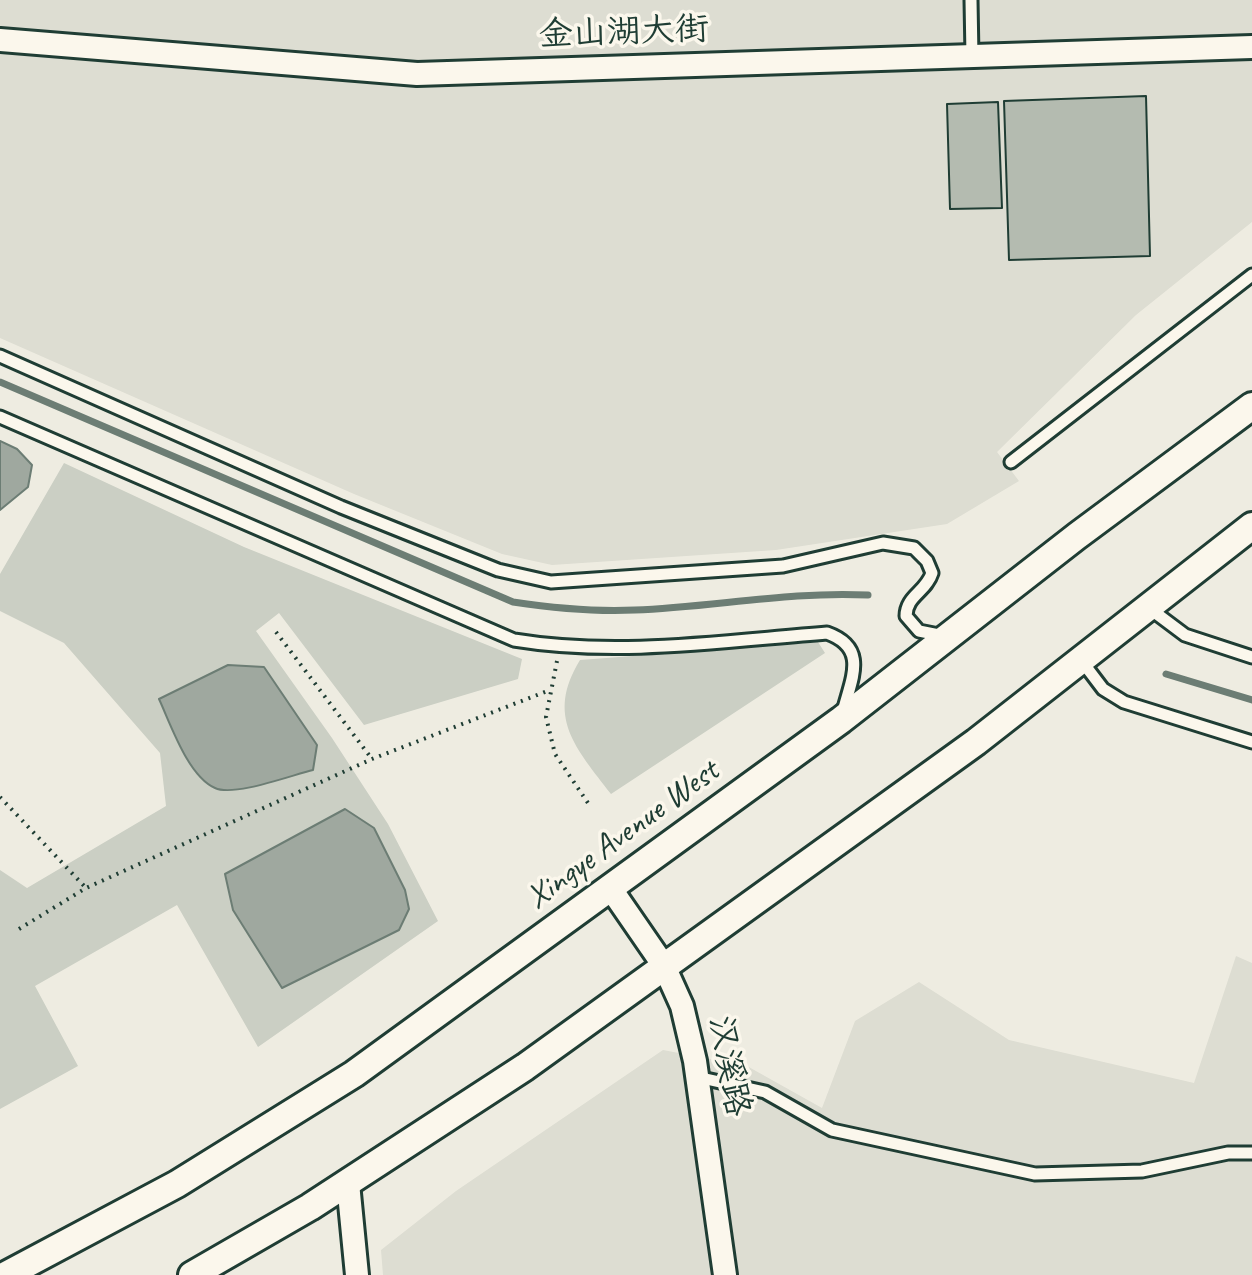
<!DOCTYPE html>
<html>
<head>
<meta charset="utf-8">
<style>
	body { margin:0 }
	canvas { display:block; background:#eeece1 }
</style>
</head>
<body>
<canvas width="1252" height="1275"></canvas>
<script>
const ctx = document.querySelector('canvas').getContext('2d');
ctx.lineJoin = 'round';
function fillPath(path, color) {
  ctx.fillStyle = color;
  ctx.fill(path, 'evenodd');
}
function strokePath(path, color, width, dash) {
  ctx.strokeStyle = color;
  ctx.lineWidth = width;
  ctx.lineCap = dash ? 'butt' : 'round';
  ctx.setLineDash(dash || []);
  ctx.stroke(path);
}
function write(font, color, halo, rows, align = 'center') {
  ctx.font = font + ' Caveat,"LXGW WenKai TC",sans-serif';
  ctx.lineWidth = 7;
  ctx.setLineDash([]);
  ctx.textBaseline = 'middle';
  ctx.strokeStyle = halo;
  ctx.fillStyle = color;
  for (const [text, x, y, turn = 0] of rows) {
    ctx.save();
    ctx.translate(x, y);
    ctx.rotate((+turn || 0) * Math.PI / 180);
    ctx.textAlign = isNaN(turn) ? turn : align;
    if (halo) ctx.strokeText(text, 0, 0);
    ctx.fillText(text, 0, 0);
    ctx.restore();
  }
}
fillPath(new Path2D(`
	M0,0H1252V222L1136,315L997,452L1019,481L947,524L776,550L552,565L502,554L354,494L0,338Z
	M1236,956L1252,963V1275H383L381,1250L456,1191L663,1050L747,1066L822,1108L855,1021L919,982L1009,1040L1194,1083Z`), '#ddddd2');
fillPath(new Path2D(`
	M64,463L244,547L522,659L518,679L364,725L279,613L256,631L332,738L388,824L438,921L258,1047L177,905L35,986L78,1066L0,1109V870L27,888L166,806L160,753L64,643L0,611V574Z
	M818,642L825,653L611,794C576,748 545,717 580,660Z`), '#cbcfc4');
const water = new Path2D(`
	M0,441L17,449L32,465L28,487L0,510Z
	M228,665L264,667L317,745L313,770C292,775 234,797 215,788C188,776 171,725 159,699Z
	M345,809L374,828L405,890L409,909L399,930L282,988L233,910L225,874Z`);
fillPath(water, '#9fa89f');
strokePath(water, '#6c7d74', 2);
strokePath(new Path2D(`
	M0,382L513,602C553,608 594,612 635,610C713,607 790,591 868,595
	M1166,674L1252,700`), '#6c7d74', 7);
const building = new Path2D(`
	M1146,96L1150,256L1009,260L1004,101Z
	M998,102L1002,208L950,209L947,104Z`);
fillPath(building, '#b4bbb0');
strokePath(building, '#1f3d34', 2);
const service = new Path2D(`
	M971,0L972,56
	M0,356L341,507L498,570L551,582L783,566L883,543L914,548L927,561L932,573C926,592 906,596 906,616L919,631L944,636
	M0,417L514,640C617,657 724,641 827,633C869,648 851,679 843,712
	M1011,462L1252,275
	M1149,608L1185,635L1252,657
	M1081,660L1103,689L1124,702L1252,742
	M697,1077L765,1092L832,1130L1035,1174L1142,1171L1228,1153H1252`);
const minor = new Path2D(`
	M0,40L417,74L1252,47
	M611,889L664,966L682,1006L695,1061L725,1275
	M348,1183L357,1275`);
const tertiary = new Path2D(`
	M6,1275L177,1184L354,1074L841,720L1077,536L1252,406
	M192,1275L310,1207L525,1067L976,742L1252,526`);
strokePath(service, '#1f3d34', 17);
strokePath(minor, '#1f3d34', 28);
strokePath(tertiary, '#1f3d34', 32);
strokePath(new Path2D(`
	M276,632L372,759
	M557,661L546,717L555,754L590,806
	M0,797L86,888
	M19,929L86,888L372,759L550,690`), '#1f3d34', 4, [2, 6]);
strokePath(service, '#fbf7ec', 11);
strokePath(minor, '#fbf7ec', 22);
strokePath(tertiary, '#fbf7ec', 26);
write('34px', '#1f3d34', '#fbf7ec', [
	["金山湖大街",624,33,-2],
	["Xingye Avenue West",623,835,-36],
	["汉溪路",728,1066,79]
]);
</script>
</body>
</html>
